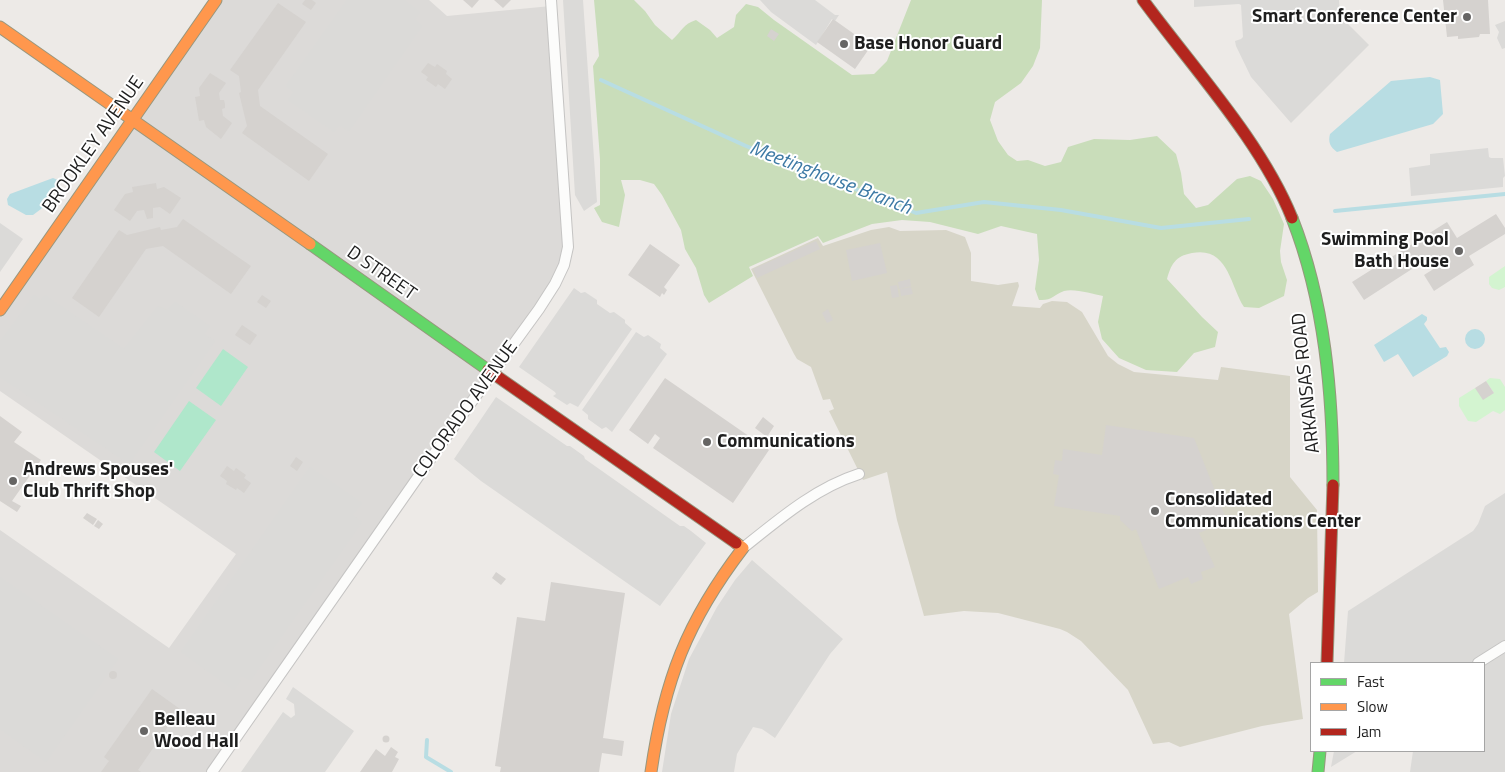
<!DOCTYPE html>
<html>
<head>
<meta charset="utf-8">
<style>
	body { margin:0 }
	#map { position:relative; width:1505px; height:772px; overflow:hidden; background:#edeae7; font-family:"Titillium Web",sans-serif }
	canvas { display:block }
	.legend { position:absolute; left:1310px; top:662px; width:175px; height:90px; box-sizing:border-box; background:#fff; border:1px solid #a5a5a5; margin:0; padding:6px 9px; list-style:none; font-size:15px; color:#1e1e1e }
	.legend li { display:flex; align-items:center; gap:10px; height:25px }
	.legend b { width:25px; border:1px solid #a5a5a5 }
</style>
</head>
<body>
<div id="map">
<canvas width="1505" height="772"></canvas>
<ul class="legend">
<li><b style="height:6px;background:#63d668"></b>Fast</li>
<li><b style="height:6px;background:#ff974d"></b>Slow</li>
<li><b style="height:6px;background:#b3261e"></b>Jam</li>
</ul>
</div>
<script>
const ctx = document.querySelector('canvas').getContext('2d');
ctx.lineJoin = 'round';
function fillPath(path, color) {
  ctx.fillStyle = color;
  ctx.fill(path, 'evenodd');
}
function strokePath(path, color, width, dash) {
  ctx.strokeStyle = color;
  ctx.lineWidth = width;
  ctx.lineCap = dash ? 'butt' : 'round';
  ctx.setLineDash(dash || []);
  ctx.stroke(path);
}
function write(font, color, halo, rows, align = 'center') {
  ctx.font = font + ' "Titillium Web",sans-serif';
  ctx.lineWidth = 4;
  ctx.setLineDash([]);
  ctx.textBaseline = 'middle';
  ctx.strokeStyle = halo;
  ctx.fillStyle = color;
  for (const [text, x, y, turn = 0] of rows) {
    ctx.save();
    ctx.translate(x, y);
    ctx.rotate((+turn || 0) * Math.PI / 180);
    ctx.textAlign = isNaN(turn) ? turn : align;
    if (halo) ctx.strokeText(text, 0, 0);
    ctx.fillText(text, 0, 0);
    ctx.restore();
  }
}
fillPath(new Path2D(`
	M216,0H429L447,16L551,6L564,265L212,772H0V530L169,648L236,554L0,391V310Z`), '#dcdad8');
fillPath(new Path2D(`
	M347,0H404L420,12L415,20L422,26L349,131L339,125L334,132L288,100L294,92L286,86Z
	M563,0H583L597,202L584,211L575,195Z
	M760,0H815L835,15H839L835,21L832,19L816,45L771,12Z
	M1194,0H1339L1340,15L1331,16L1330,20L1335,25L1343,19L1369,45L1291,123L1251,77L1236,46L1235,41L1241,39L1243,37L1241,5L1239,4L1194,7Z
	M1505,21V48L1502,49L1497,38L1499,32L1495,25Z
	M1488,148L1489,157L1491,158H1503L1505,176L1503,178V187L1411,196L1409,168L1430,165V154Z
	M0,223L23,239L0,272Z
	M574,288L581,293L585,292L597,300V304L610,313L614,312L625,320V323L632,329L578,407L570,403L567,405L553,396L556,394L555,392L519,367Z
	M34,295L41,300L45,295L124,349L158,306L168,310L175,302L210,326L204,334L215,341L129,464L0,377V342Z
	M636,332L644,337L648,335L661,344L660,348L667,354L612,432L606,427L602,429L588,419V415L582,410Z
	M496,397L567,446H570L584,456L585,459L680,526H684L691,531L706,543L660,606L481,481L454,459Z
	M310,467L362,503L352,515L362,522L250,681L240,676L239,678L241,680L234,690L181,652Z
	M1505,493V772H1410L1413,751H1484V663H1344L1348,611L1473,531L1478,524L1485,506Z
	M752,560L843,639L830,654L775,738L762,729L753,727L737,754L734,772H662L671,714L689,659L717,607L735,580Z
	M0,577L118,659L46,762L0,729Z
	M293,687L354,731L325,772H241L283,712L291,718L295,715L294,704L286,699Z
	M1334,751H1357L1331,767Z`), '#dbdad8');
fillPath(new Path2D(`
	M889,227L900,231L946,230L965,237L971,253V281L998,285L1018,282L1019,286L1012,306L1040,308L1043,304L1052,301L1067,302L1082,312L1108,356L1118,364L1134,372L1218,380L1221,367L1290,376V477L1317,510L1318,592L1308,598L1289,614L1303,719L1262,726L1180,747L1169,742L1153,744L1128,690L1081,641L1067,632L1060,629L998,613L964,611L924,616L897,520L887,472L863,480L829,411L834,409L830,399L823,400L811,367L797,359L794,354L751,269L818,238L823,246L871,230Z`), '#d7d5c8');
fillPath(new Path2D(`
	M594,0H634L645,11L655,25L672,40C682,31 683,24 696,20L710,30L717,38L734,27L736,15L746,4L758,7L774,20L852,75L874,74L887,61L911,0H1042L1040,48L1033,66L1021,83L995,102L990,120L998,141L1008,155L1017,161L1028,160L1045,166L1061,162L1068,147L1094,139L1130,140L1157,136L1176,154L1181,173L1184,194L1196,208L1208,205L1237,179L1250,176L1261,181L1273,199L1284,224L1280,251L1281,262L1287,280L1284,296L1259,308L1244,307C1230,285 1228,246 1192,253C1175,256 1171,265 1167,279L1202,317L1218,332L1215,347L1194,353L1177,372L1146,370L1119,358L1102,339L1098,322L1103,296C1093,294 1074,288 1064,291C1053,295 1052,301 1039,300L1035,289L1039,260L1037,234L1001,226L978,234L930,222L902,220L872,224L823,243L818,236L749,267L753,276L709,303L704,295L696,268L685,249L681,230L662,195L654,184L640,180H621L625,195L619,227L602,222L594,208L600,205V159L593,66L599,56Z`), '#c9ddba');
fillPath(new Path2D(`
	M1505,266V287L1499,290L1492,288L1489,284V277Z
	M1490,378L1500,379L1505,387V410L1500,414L1493,411L1476,422L1468,421L1459,406V398L1475,388L1494,393L1486,381Z`), '#d3f4d0');
fillPath(new Path2D(`
	M223,349L248,367L221,406L196,388Z
	M189,401L216,420L180,471L154,452Z`), '#afe7cb');
fillPath(new Path2D(`
	M1430,77L1440,80L1443,114L1433,124L1337,152C1330,147 1328,142 1330,134L1391,81Z
	M53,178L58,180L59,184L41,209L33,215H26L8,205L7,199L10,194Z
	M1422,314L1427,317V320L1424,324L1440,348L1446,347L1449,352L1447,356L1413,377L1398,354L1384,362L1374,345Z
	M1465 339a10 10 0 1 1 20 0a10 10 0 1 1-20 0Z`), '#b8dde3');
strokePath(new Path2D(`
	M601,80L746,146L916,213L984,202L1061,210L1161,228L1249,219
	M1335,211L1505,194
	M427,740L426,757L451,772`), '#b8dde3', 4);
fillPath(new Path2D(`
	M305,0H312L316,3L311,10L302,4Z
	M463,0H479L472,8Z
	M494,0H511L503,8Z
	M1443,0H1488L1490,34H1480L1479,37L1458,39V36L1447,37Z
	M278,3L306,22L258,90L260,106L328,154L309,181L242,133L247,126L239,93L241,92L239,76L230,70Z
	M833,19L871,46L855,69L817,42Z
	M771,29L779,34L774,41L767,36Z
	M428,63L435,67L437,64L447,71L446,74L452,79L445,89L438,84L436,87L426,80L428,77L421,72Z
	M210,73L226,83L219,93L220,100H224L225,104V108L222,109L223,116L232,123L221,139L206,127L204,120L199,121L195,97L200,96L199,88Z
	M156,183L157,189L164,187L181,198L170,214L160,207L153,208V218L147,219L144,210L137,211L130,221L114,210L125,194L133,192L132,187Z
	M1496,214L1505,228V234L1469,256L1474,265L1434,291L1424,275L1435,268L1429,258L1364,300L1352,282L1447,222L1457,238Z
	M183,219L251,266L231,294L163,246L146,249L99,317L72,298L119,230L127,235L160,227L161,230L177,227Z
	M816,241L820,249L757,278L753,269Z
	M880,243L887,273L852,281L846,250Z
	M650,244L680,265L664,287L667,290L664,295L662,293L660,297L628,275Z
	M910,279L911,286L899,289L898,282Z
	M897,285L899,297L892,298L890,286Z
	M911,287L913,294L901,296L900,289Z
	M262,295L271,301L266,308L257,302Z
	M828,309L833,320L827,323L822,313Z
	M242,325L257,335L250,345L235,335Z
	M665,378L769,450L733,503L653,448L660,438L655,434L648,444L629,430Z
	M1486,381L1494,393L1483,400L1475,388Z
	M0,416L22,432L14,442L41,460L12,501L21,506L17,512L0,501Z
	M763,417L774,426L767,437L755,428Z
	M1106,425L1194,438L1227,521L1199,533L1215,567L1201,572L1203,579L1191,584L1188,577L1159,589L1136,529L1132,531L1120,520V516L1054,506L1059,475L1053,474L1055,460L1062,461L1063,449L1102,455Z
	M296,457L303,462L297,471L290,466Z
	M227,466L234,471L236,468L246,475L244,478L251,483L244,493L237,488L236,490L226,484L227,481L220,476Z
	M87,513L97,519L93,525L83,518Z
	M98,520L103,524L99,529L94,526Z
	M496,572L506,579L501,585L492,578Z
	M551,582L625,593L603,738L624,741L622,756L602,753L599,772H500L501,767L495,766L517,617L545,621Z
	M109 675a4 4 0 1 1 8 0a4 4 0 1 1-8 0Z
	M152,689L180,709L138,770L141,772H101L109,761L104,757Z
	M382.5 739a3.5 3.5 0 1 1 7 0a3.5 3.5 0 1 1-7 0Z
	M391,747L398,752L395,757L399,759L392,772H360L376,749L385,756Z`), '#d5d2cf');
const street = new Path2D(`
	M743,548C778,520 815,488 859,474
	M1478,663L1505,646
	M212,772L441,444L539,309L555,284L564,265L568,247L551,0`);
const fast = new Path2D(`
	M1292,218C1325,302 1333,395 1333,485
	M310,244L488,370
	M1318,772L1320,751`);
const slow = new Path2D(`
	M0,27L310,244
	M0,310L216,0
	M651,772C664,681 687,621 743,548L736,543`);
const jam = new Path2D(`
	M1143,0C1192,67 1261,141 1292,218
	M488,370L736,543
	M1327,663L1333,485`);
strokePath(street, '#c5c4c3', 12);
strokePath(fast, '#98977e', 13);
strokePath(slow, '#98977e', 13);
strokePath(jam, '#98977e', 13);
strokePath(street, '#fcfcfb', 10);
strokePath(fast, '#63d668', 11);
strokePath(slow, '#ff974d', 11);
strokePath(jam, '#b3261e', 11);
for (const [x, y, r, color] of [
	[1467,17,5,"#666564"],
	[844,44,5,"#666564"],
	[1459,251,5,"#666564"],
	[707,442,5,"#666564"],
	[13,481,5,"#666564"],
	[1155,511,5,"#666564"],
	[144,731,5,"#666564"]
]) {
  const dot = new Path2D();
  dot.arc(x, y, r, 0, 2 * Math.PI);
  ctx.fillStyle = color;
  ctx.fill(dot);
  strokePath(dot, '#fff', 2);
}
write('bold 19px', '#1e1e1e', '#fff', [
	["Smart Conference Center",1457,17,"right"],
	["Base Honor Guard",854,44],
	["Swimming Pool",1449,240,"right"],
	["Bath House",1449,262,"right"],
	["Communications",717,442],
	["Andrews Spouses'",23,470],
	["Club Thrift Shop",23,492],
	["Consolidated",1165,500],
	["Communications Center",1165,522],
	["Belleau",154,720],
	["Wood Hall",154,742]
], 'left');
write('19px', '#1e1e1e', '#fff', [
	["BROOKLEY AVENUE",94,145,-55],
	["D STREET",381,274,35],
	["ARKANSAS ROAD",1307,383,-96],
	["COLORADO AVENUE",466,410,-54]
]);
write('italic 20px', '#3e7aa5', '#fff', [
	["Meetinghouse Branch",830,179,21]
]);
</script>
</body>
</html>
